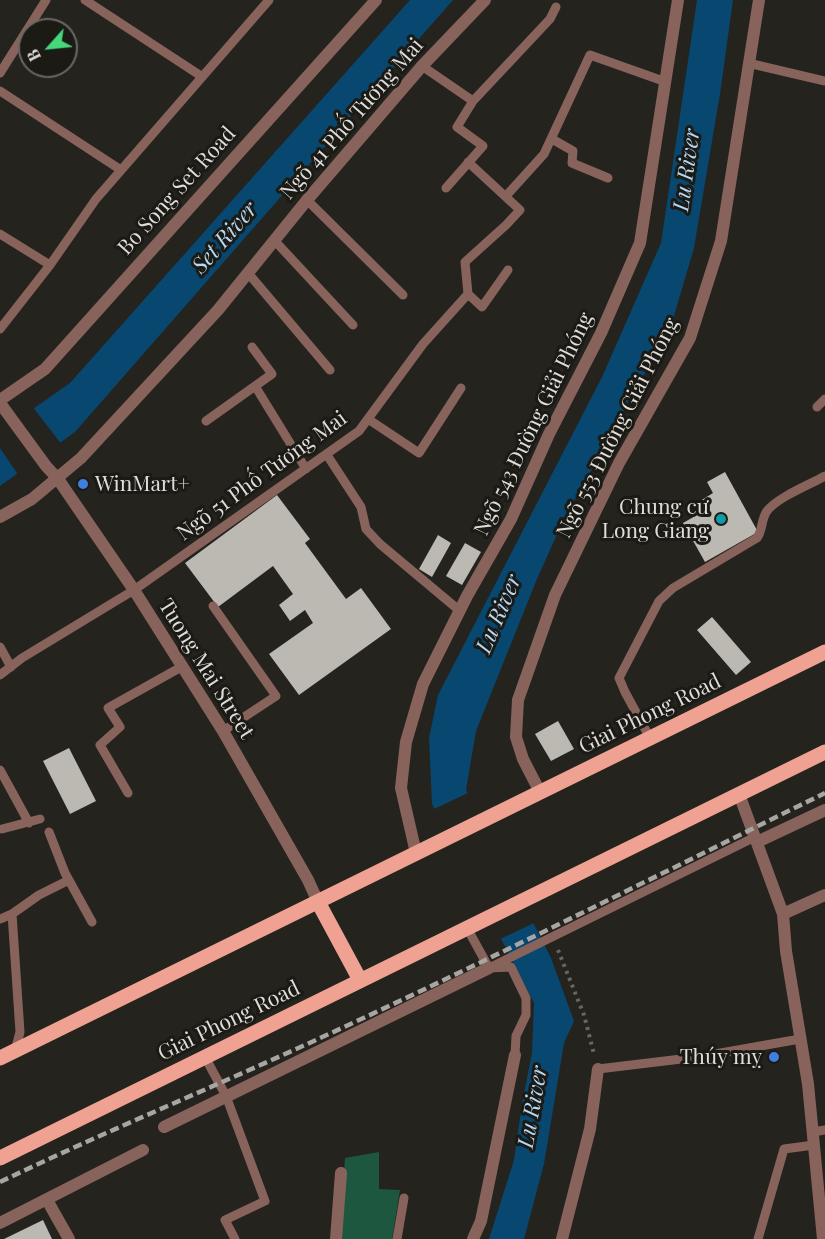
<!DOCTYPE html>
<html>
<head>
<meta charset="utf-8">
<style>
	body { margin:0 }
	#map { position:relative; width:825px; height:1239px; overflow:hidden; background:#25231e; font-family:"Playfair Display",serif }
	canvas { display:block }
	.north { position:absolute; left:18px; top:18px; width:60px; height:60px; box-sizing:border-box; background:#1b1a15; border:2px solid #696864; border-radius:50%; rotate:243deg; font-size:16px; font-weight:700; line-height:24px; text-align:center; color:#deddda }
	.north::after { content:''; display:block; margin:auto; width:21px; height:27px; background:#46d77a; clip-path:polygon(50% 0,100% 100%,50% 72%,0 100%) }
</style>
</head>
<body>
<div id="map">
<canvas width="825" height="1239"></canvas>
<div class="north">B</div>
</div>
<script>
const ctx = document.querySelector('canvas').getContext('2d');
ctx.lineJoin = 'round';
function fillPath(path, color) {
  ctx.fillStyle = color;
  ctx.fill(path, 'evenodd');
}
function strokePath(path, color, width, dash) {
  ctx.strokeStyle = color;
  ctx.lineWidth = width;
  ctx.lineCap = dash ? 'butt' : 'round';
  ctx.setLineDash(dash || []);
  ctx.stroke(path);
}
function write(font, color, halo, rows, align = 'center') {
  ctx.font = font + ' "Playfair Display",serif';
  ctx.lineWidth = 6;
  ctx.setLineDash([]);
  ctx.textBaseline = 'middle';
  ctx.strokeStyle = halo;
  ctx.fillStyle = color;
  for (const [text, x, y, turn = 0] of rows) {
    ctx.save();
    ctx.translate(x, y);
    ctx.rotate((+turn || 0) * Math.PI / 180);
    ctx.textAlign = isNaN(turn) ? turn : align;
    if (halo) ctx.strokeText(text, 0, 0);
    ctx.fillText(text, 0, 0);
    ctx.restore();
  }
}
fillPath(new Path2D(`
	M379,1152V1189L400,1190L392,1239H339L345,1158Z`), '#1d5740');
fillPath(new Path2D(`
	M410,0H453L75,432L0,486V432L70,383Z
	M697,0H733L720,94L694,248L671,326L563,521L537,579L476,731L466,790L551,958L574,1021L564,1043L544,1164L524,1239H489L514,1160L522,1104L532,1053L534,1003L432,804L429,738L438,695L602,377L661,243Z`), '#08476f');
fillPath(new Path2D(`
	M32,406L62,445L19,476L0,448V428Z
	M470,792L536,922L498,940L432,810Z`), '#25231e');
fillPath(new Path2D(`
	M725,472L758,532L705,562L683,523L697,515L692,506L713,493L707,482Z
	M277,495L310,539L305,543L346,599L361,588L391,629L299,695L269,654L313,623L305,610L290,621L279,605L293,594L273,566L218,607L185,563Z
	M438,535L451,543L432,577L419,569Z
	M465,543L481,552L462,585L446,576Z
	M712,617L751,662L736,675L697,630Z
	M558,721L574,749L551,761L535,734Z
	M69,748L96,801L70,814L43,761Z
	M43,1220L52,1239H4Z`), '#bbb9b2');
strokePath(new Path2D(`
	M558,950L584,1015L594,1054`), '#676662', 4, [3, 4.5]);
strokePath(new Path2D(`
	M85,0L201,76
	M748,63L825,81
	M422,66L473,101
	M0,73L46,0
	M0,91L121,170
	M552,139L573,151L572,163L608,178
	M446,188L483,146L457,127L473,101L550,19L556,7
	M506,196L544,154L590,55L666,82
	M307,200L403,295
	M0,234L50,265
	M274,240L353,325
	M248,273L330,370
	M468,294L482,307L508,270
	M0,329L50,265L96,199L269,0
	M255,386L306,469
	M817,407L825,399
	M368,419L419,453L461,388
	M206,421L272,374L252,347
	M327,455L361,507L366,529L380,544L460,611
	M213,606L276,696L223,731
	M0,647L11,667
	M0,675L22,658L134,590L359,431L423,344L468,294L465,262L506,225L520,210L468,162
	M650,738L625,692L619,678L659,601L673,588L757,538C763,530 761,519 767,511C778,497 809,485 825,476
	M0,770L29,823
	M128,793L100,745L120,727L108,708L183,666
	M2,829L40,819
	M49,832L65,873L92,922
	M0,919L12,914
	M467,928L489,968L511,967L526,998V1015L516,1036L515,1055
	M489,968L755,837
	M15,1051L20,1032L12,914L39,895L69,880
	M205,1057L226,1096L265,1201L225,1220L235,1239
	M598,1069L698,1057L800,1039
	M813,1132L825,1130
	M397,1239L404,1198
	M758,1239L784,1149L814,1145`), '#88635b', 9);
strokePath(new Path2D(`
	M0,403L46,466L58,479L134,590L223,731L308,880L318,902
	M739,794L783,914L786,951L808,1084L823,1239
	M757,842L825,810
	M416,853L401,788L406,742L423,684L467,596L511,519L549,434L601,333L640,243L678,0
	M783,914L825,895
	M164,1127L489,968
	M47,1200L69,1239
	M0,1223L143,1150
	M336,1239L341,1173
	M473,1239L481,1221L515,1055
	M562,1239L590,1129L598,1069`), '#88635b', 12);
strokePath(new Path2D(`
	M0,400L45,369L376,0
	M0,517L32,499L81,458L218,310L307,200L422,66L485,0
	M540,792L523,759L516,737L518,700L555,595L619,463L690,338L721,241L759,0`), '#88635b', 12);
strokePath(new Path2D(`
	M318,902L360,980
	M0,1058L825,652
	M0,1158L825,752`), '#efa291', 15);
strokePath(new Path2D(`
	M0,1182C100,1134 204,1091 305,1045C480,965 652,878 825,793`), '#a7a6a2', 4.5, [9, 4.5]);
for (const [x, y, r, color] of [
	[83,484,6,"#3f7fe0"],
	[721,519,6,"#0f9aa8"],
	[774,1057,6,"#3f7fe0"]
]) {
  const dot = new Path2D();
  dot.arc(x, y, r, 0, 2 * Math.PI);
  ctx.fillStyle = color;
  ctx.fill(dot);
  strokePath(dot, '#1b1a15', 2);
}
write('21px', '#deddda', '#1b1a15', [
	["Ngõ 41 Phố Tương Mai",352,119,-49],
	["Bo Song Set Road",177,191,-48],
	["Ngõ 543 Đường Giải Phóng",534,424,-64],
	["Ngõ 553 Đường Giải Phóng",618,428,-63],
	["Ngõ 51 Phố Tương Mai",262,476,-36],
	["Tuong Mai Street",206,669,58],
	["Giai Phong Road",650,714,-26],
	["Giai Phong Road",229,1021,-26]
]);
write('21px', '#deddda', '#1b1a15', [
	["WinMart+",95,484,"left"],
	["Chung cư",709,507],
	["Long Giang",709,531],
	["Thúy mỵ",762,1057]
], 'right');
write('italic 22px', '#b4d8f6', '#1b1a15', [
	["Lu River",687,170,-82],
	["Set River",225,238,-49],
	["Lu River",499,614,-67],
	["Lu River",533,1107,-80]
]);
</script>
</body>
</html>
